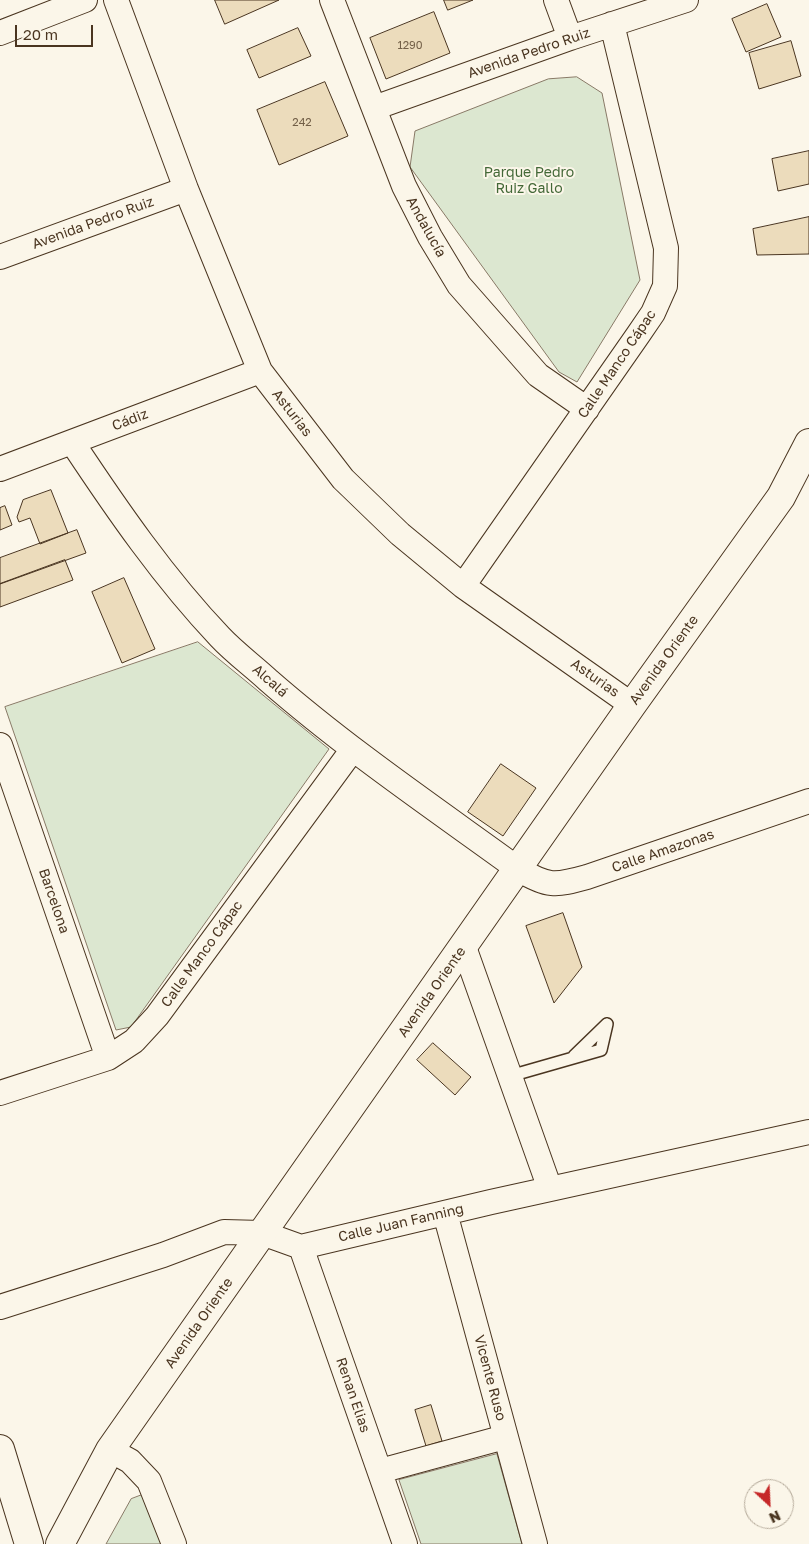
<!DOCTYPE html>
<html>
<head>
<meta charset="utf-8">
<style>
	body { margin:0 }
	#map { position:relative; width:809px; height:1544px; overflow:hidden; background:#fbf6e9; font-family:"Golos Text",sans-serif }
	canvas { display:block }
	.north { position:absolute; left:744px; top:1479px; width:50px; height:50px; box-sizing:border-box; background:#fbf6e9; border:1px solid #b4a999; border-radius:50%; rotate:155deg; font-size:14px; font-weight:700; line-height:20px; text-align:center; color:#4a3520 }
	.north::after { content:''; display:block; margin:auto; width:18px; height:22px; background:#c62828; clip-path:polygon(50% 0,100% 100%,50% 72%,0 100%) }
	.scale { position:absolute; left:15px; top:25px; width:78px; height:22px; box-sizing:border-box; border:2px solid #4a3520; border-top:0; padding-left:6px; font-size:15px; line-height:18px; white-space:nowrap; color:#4a3520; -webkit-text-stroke:4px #fbf6e9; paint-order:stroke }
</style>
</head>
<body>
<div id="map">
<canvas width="809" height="1544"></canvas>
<div class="north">N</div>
<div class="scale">20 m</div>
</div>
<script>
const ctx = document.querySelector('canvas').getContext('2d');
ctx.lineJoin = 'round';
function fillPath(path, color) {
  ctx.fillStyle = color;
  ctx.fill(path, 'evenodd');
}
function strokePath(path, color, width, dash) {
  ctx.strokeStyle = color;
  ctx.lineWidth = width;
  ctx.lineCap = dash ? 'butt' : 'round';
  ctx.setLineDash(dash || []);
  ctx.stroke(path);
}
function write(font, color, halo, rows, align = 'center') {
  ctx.font = font + ' "Golos Text",sans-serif';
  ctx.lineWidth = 4;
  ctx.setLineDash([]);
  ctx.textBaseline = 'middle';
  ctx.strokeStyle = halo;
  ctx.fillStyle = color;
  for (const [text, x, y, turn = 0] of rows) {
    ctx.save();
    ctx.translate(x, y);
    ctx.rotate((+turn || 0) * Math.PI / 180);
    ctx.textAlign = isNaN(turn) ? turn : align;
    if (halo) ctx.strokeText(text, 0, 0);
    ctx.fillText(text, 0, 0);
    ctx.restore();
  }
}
const green = new Path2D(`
	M577,77L602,93L640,280L577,382L559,372L410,167L415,131L548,79Z
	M198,642L329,749L131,1027L116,1030L5,707Z
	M497,1454L522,1544H421L399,1480Z
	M142,1495L168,1544H106L131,1499Z`);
fillPath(green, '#dce7d0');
strokePath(green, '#887966', 1);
const building = new Path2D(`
	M215,0H279L225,24Z
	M444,0H473L448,10Z
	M767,4L781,37L746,52L732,19Z
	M434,12L450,53L386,79L370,38Z
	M298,28L311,56L259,78L247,50Z
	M791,41L801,76L759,89L749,53Z
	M325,82L348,136L279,165L257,110Z
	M809,151V184L778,191L772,159Z
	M809,217V254L757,255L753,229Z
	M51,490L68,533L40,544L30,518L19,522L17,517L23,500Z
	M5,506L12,525L0,530V508Z
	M77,530L86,553L0,584V558Z
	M65,560L73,580L0,607V584Z
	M124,578L155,649L122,663L92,592Z
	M501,764L536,788L503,836L468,812Z
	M563,913L582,967L554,1003L526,926Z
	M433,1043L471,1077L455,1095L417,1060Z
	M431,1405L442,1441L426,1446L415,1410Z`);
fillPath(building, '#ecdcbc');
strokePath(building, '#4a3520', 1);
const lane = new Path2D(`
	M574,1056L607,1024
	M510,1076L601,1050L607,1024`);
const street = new Path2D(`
	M116,0L186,189L260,371L343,479L400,534L463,586L632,705
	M332,0L404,186L430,237L459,285L538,375L587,409
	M556,0L570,38
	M0,33L85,0
	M374,108L570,38L686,0
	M0,257L186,189
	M72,442C117,510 164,578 220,637C235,653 253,666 268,680C347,749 434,808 518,869C548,887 555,886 587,877L809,801
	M0,469L260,371
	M463,586L638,335L653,313L665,286L666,248L612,24
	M0,745L108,1058
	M464,947L550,1189
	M0,1093L108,1058L134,1041L157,1016L353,749
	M445,1213L535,1544
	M301,1247L405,1544
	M0,1307L163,1255L224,1232L262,1233L301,1247L491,1202L809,1132
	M110,1450L130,1461L149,1481L174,1544
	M380,1471L505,1437`);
const secondary = new Path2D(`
	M0,1449L29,1544`);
const primary = new Path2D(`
	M60,1544L110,1450L632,705L781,497L809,443`);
strokePath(lane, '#4a3520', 14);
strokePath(street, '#4a3520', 26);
strokePath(secondary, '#4a3520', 30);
strokePath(primary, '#4a3520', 30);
strokePath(lane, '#fbf6e9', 11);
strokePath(street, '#fbf6e9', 24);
strokePath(secondary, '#fbf6e9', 28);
strokePath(primary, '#fbf6e9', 28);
write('11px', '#725f47', null, [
	["1290",410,46],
	["242",302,123]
]);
write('14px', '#4a3520', '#fbf6e9', [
	["Avenida Pedro Ruiz",529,53,-19],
	["Avenida Pedro Ruiz",93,223,-20],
	["Andalucía",426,227,61],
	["Calle Manco Cápac",617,364,-56],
	["Asturias",292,413,52],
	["Cádiz",130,420,-21],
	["Avenida Oriente",664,660,-54],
	["Asturias",595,678,35],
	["Alcalá",270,681,41],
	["Calle Amazonas",663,851,-19],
	["Barcelona",54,901,71],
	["Calle Manco Cápac",202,954,-54],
	["Avenida Oriente",432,992,-55],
	["Calle Juan Fanning",401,1223,-13],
	["Avenida Oriente",199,1323,-55],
	["Vicente Ruso",490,1378,75],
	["Renan Elias",353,1395,71]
]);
write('14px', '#436837', '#fbf6e9', [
	["Parque Pedro",529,173],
	["Ruiz Gallo",529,189]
]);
</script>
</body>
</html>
